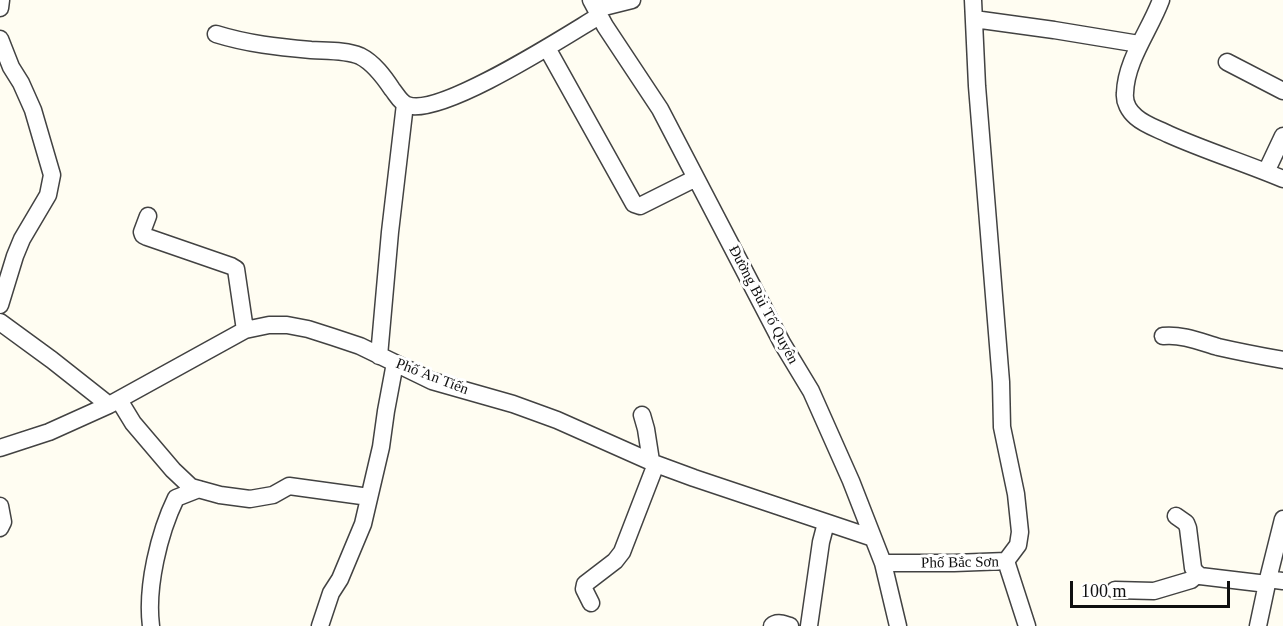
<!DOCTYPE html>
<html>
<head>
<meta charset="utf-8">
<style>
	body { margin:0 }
	#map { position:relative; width:1283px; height:626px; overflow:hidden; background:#fffdf2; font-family:Georgia,serif }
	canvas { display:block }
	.scale { position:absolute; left:1070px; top:581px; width:160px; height:27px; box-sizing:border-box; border:3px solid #0f0f0f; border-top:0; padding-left:8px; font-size:18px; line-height:21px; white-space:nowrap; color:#0f0f0f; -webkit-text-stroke:4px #fff; paint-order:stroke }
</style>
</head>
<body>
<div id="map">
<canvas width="1283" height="626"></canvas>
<div class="scale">100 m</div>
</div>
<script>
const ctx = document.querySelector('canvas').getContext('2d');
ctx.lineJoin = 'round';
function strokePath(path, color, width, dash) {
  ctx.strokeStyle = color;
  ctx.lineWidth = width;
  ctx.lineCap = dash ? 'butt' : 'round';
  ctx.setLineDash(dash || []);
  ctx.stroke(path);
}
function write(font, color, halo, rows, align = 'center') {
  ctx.font = font + ' Georgia,serif';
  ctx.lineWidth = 6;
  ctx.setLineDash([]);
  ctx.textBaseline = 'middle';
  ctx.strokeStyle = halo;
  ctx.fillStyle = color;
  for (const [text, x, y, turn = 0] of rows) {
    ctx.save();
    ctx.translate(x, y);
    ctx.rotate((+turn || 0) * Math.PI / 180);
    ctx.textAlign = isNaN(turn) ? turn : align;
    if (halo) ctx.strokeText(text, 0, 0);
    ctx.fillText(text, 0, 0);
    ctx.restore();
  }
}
const minor = new Path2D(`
	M591,0L605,26L660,109L782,343L811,391L851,481L883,563L898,626
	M973,0L977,86L1001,382L1002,427L1016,494L1020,532L1018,545L1006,561
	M1161,0C1150,30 1126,60 1125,93C1124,102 1129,111 1136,117C1145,125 1158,129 1168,134C1206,151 1245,163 1283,179
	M0,8L1,0
	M596,9L632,0
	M974,19L1054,30L1139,44
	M216,34C248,44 278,47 311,50C326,51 346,50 360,56C374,63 384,77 392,89C397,95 400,102 407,105C440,118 567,35 599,16
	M0,39L11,67L21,83L33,110L52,175L48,195L22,239L15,256L0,305
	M547,48L634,204L640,206L696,178
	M1227,62L1283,91
	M1266,172L1283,136
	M148,216L142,232L143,235L147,237L231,266L236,269L245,330
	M0,322L52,360L109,405
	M1163,336C1182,334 1201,342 1218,347C1240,352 1261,356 1283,360
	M379,356L390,232L405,104
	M119,400L133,423L173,470L191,487L220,495L250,499L273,495L289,486L369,497
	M642,415L646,429L651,461
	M0,448L49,432L109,405L245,330L269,325H287L308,329L333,337L360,346L432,381L513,404L557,420L656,464L694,478L873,538
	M0,506L3,522L0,528
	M1176,516L1186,523L1188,528L1193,568L1196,573L1200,576L1267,584
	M1006,561L1027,626
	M883,563H954L1006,561
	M1268,579L1283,581
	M1115,590L1154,591L1191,580L1198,574
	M591,603L584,589L585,584L615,561L622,552L656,464
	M151,626C146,587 159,533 176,498L199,489
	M320,626L331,593L340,579L363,524L381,447L386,411L395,363
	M772,626C777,621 783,624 790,626
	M809,626L821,542L826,523
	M1258,626L1268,579L1283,519`);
strokePath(minor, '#424242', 19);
strokePath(minor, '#fff', 16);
write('15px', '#0f0f0f', '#fff', [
	["Đường Bùi Tố Quyên",763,305,62],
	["Phố An Tiến",432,377,21],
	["Phố Bắc Sơn",960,563,-1]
]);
</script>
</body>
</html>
